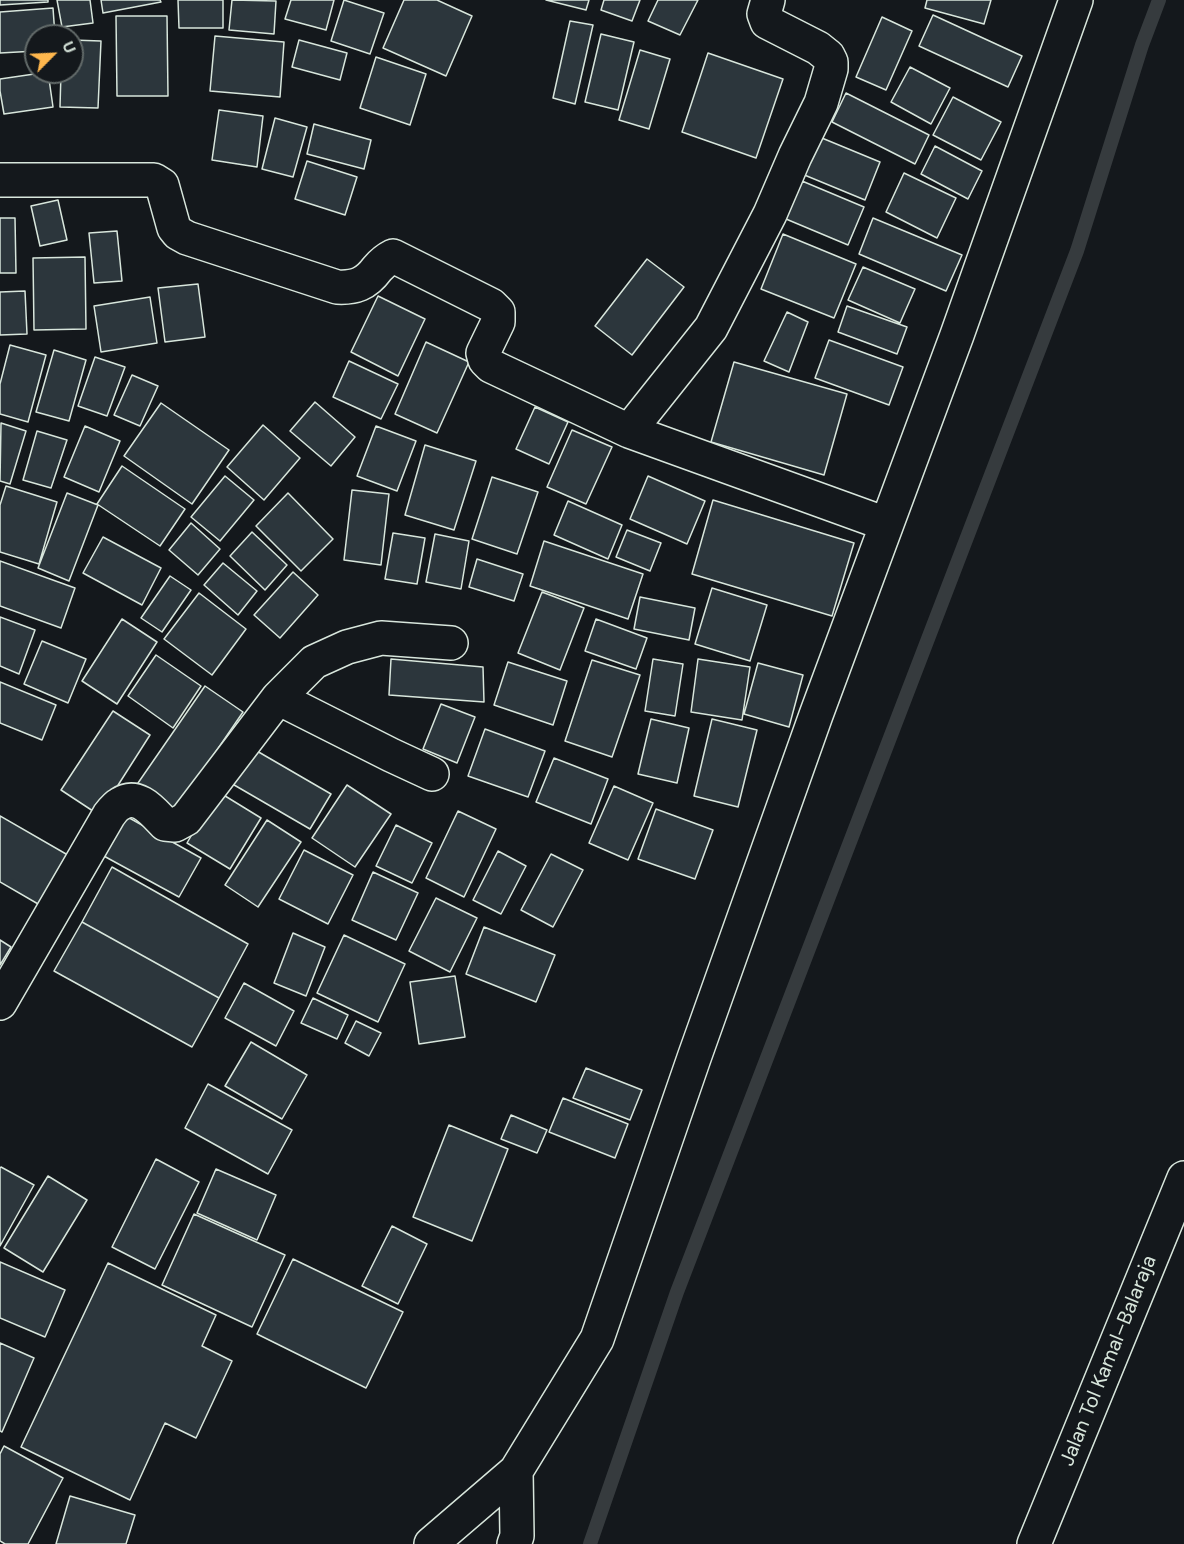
<!DOCTYPE html>
<html>
<head>
<meta charset="utf-8">
<style>
	body { margin:0 }
	#map { position:relative; width:1184px; height:1544px; overflow:hidden; background:#14181c; font-family:"DM Sans",sans-serif }
	canvas { display:block }
	.north { position:absolute; left:24px; top:24px; width:60px; height:60px; box-sizing:border-box; background:#14181c; border:2px solid #626a69; border-radius:50%; rotate:66deg; font-size:16px; font-weight:700; line-height:24px; text-align:center; color:#d8e6dc }
	.north::after { content:''; display:block; margin:auto; width:21px; height:27px; background:#ffb74d; clip-path:polygon(50% 0,100% 100%,50% 72%,0 100%) }
</style>
</head>
<body>
<div id="map">
<canvas width="1184" height="1544"></canvas>
<div class="north">U</div>
</div>
<script>
const ctx = document.querySelector('canvas').getContext('2d');
ctx.lineJoin = 'round';
function strokePath(path, color, width, dash) {
  ctx.strokeStyle = color;
  ctx.lineWidth = width;
  ctx.lineCap = dash ? 'butt' : 'round';
  ctx.setLineDash(dash || []);
  ctx.stroke(path);
}
function fillPath(path, color) {
  ctx.fillStyle = color;
  ctx.fill(path, 'evenodd');
}
function write(font, color, halo, rows, align = 'center') {
  ctx.font = font + ' "DM Sans",sans-serif';
  ctx.lineWidth = 4.5;
  ctx.setLineDash([]);
  ctx.textBaseline = 'middle';
  ctx.strokeStyle = halo;
  ctx.fillStyle = color;
  for (const [text, x, y, turn = 0] of rows) {
    ctx.save();
    ctx.translate(x, y);
    ctx.rotate((+turn || 0) * Math.PI / 180);
    ctx.textAlign = isNaN(turn) ? turn : align;
    if (halo) ctx.strokeText(text, 0, 0);
    ctx.fillText(text, 0, 0);
    ctx.restore();
  }
}
strokePath(new Path2D(`
	M590,1544L677,1292L1077,251L1142,45L1159,0`), '#363b3e', 14);
const building = new Path2D(`
	M0,0H48V2L0,5Z
	M57,0H90L93,23L62,27Z
	M101,0H160L161,2L103,13Z
	M178,0H223V28H179Z
	M232,0L276,1L274,34L229,30Z
	M291,0H334L326,30L285,19Z
	M344,0L384,13L370,54L331,41Z
	M404,0H437L472,16L446,76L383,48Z
	M546,0H589L586,10Z
	M604,0H640L632,21L601,10Z
	M658,0H698L680,35L648,21Z
	M927,0H991L984,24L925,8Z
	M53,8L55,36H36V51L0,53V12Z
	M933,15L1022,56L1008,87L919,46Z
	M116,16H167L168,96H117Z
	M882,17L912,31L886,90L856,77Z
	M570,21L593,25L575,104L553,98Z
	M601,34L634,42L618,110L585,102Z
	M215,36L284,42L280,97L210,91Z
	M72,40L101,41L98,108L60,107L61,72H72Z
	M299,40L347,53L340,80L292,67Z
	M640,50L670,59L649,129L619,120Z
	M708,53L783,79L756,158L682,132Z
	M376,57L426,74L410,125L360,108Z
	M910,67L950,88L931,124L891,102Z
	M48,72L53,107L4,114L0,91V79Z
	M846,93L929,135L915,164L832,122Z
	M953,97L1001,122L981,160L933,135Z
	M219,110L263,116L257,167L212,160Z
	M275,118L307,127L293,177L262,169Z
	M314,124L371,140L364,169L307,154Z
	M817,136L880,162L865,200L802,174Z
	M935,146L982,171L968,199L921,174Z
	M307,161L357,177L345,215L295,199Z
	M904,173L956,198L937,238L886,212Z
	M802,181L864,207L848,245L786,219Z
	M58,200L67,240L40,246L31,206Z
	M0,218H15L16,273H0Z
	M873,218L962,255L946,291L859,254Z
	M117,231L122,281L94,283L89,233Z
	M783,234L856,264L834,318L761,289Z
	M85,257L86,329L34,330L33,258Z
	M647,259L684,287L632,355L595,326Z
	M863,267L915,289L900,323L848,300Z
	M198,284L205,337L165,342L158,288Z
	M25,291L27,334L0,335V292Z
	M378,296L425,319L398,376L351,352Z
	M150,297L157,343L101,352L94,306Z
	M847,306L907,327L897,354L838,332Z
	M787,312L808,322L789,372L764,361Z
	M829,340L903,367L889,405L815,378Z
	M426,342L469,362L437,433L395,414Z
	M10,345L46,355L28,422L0,414V384Z
	M54,350L86,360L69,421L36,412Z
	M95,357L125,367L107,416L78,406Z
	M349,361L398,384L381,419L333,397Z
	M734,362L847,394L824,475L711,442Z
	M132,375L158,386L140,426L114,415Z
	M315,402L355,437L331,466L290,431Z
	M161,403L229,450L192,504L124,456Z
	M535,407L568,422L549,464L516,449Z
	M1,423L26,431L10,484L0,481Z
	M263,425L300,458L264,500L227,467Z
	M85,426L120,441L99,492L64,477Z
	M376,426L416,441L397,491L357,476Z
	M572,430L612,447L586,504L547,487Z
	M37,431L67,440L51,488L23,480Z
	M425,445L476,461L454,530L405,515Z
	M122,466L185,509L160,546L97,504Z
	M225,476L254,500L220,541L191,517Z
	M648,476L705,501L687,544L630,519Z
	M492,477L538,492L517,554L472,539Z
	M6,486L57,502L39,564L0,552V505Z
	M352,490L389,494L381,565L344,560Z
	M67,493L98,505L69,581L38,568Z
	M288,493L333,539L301,571L256,526Z
	M713,500L854,543L832,616L692,574Z
	M568,501L622,525L608,559L554,535Z
	M191,523L220,549L198,575L169,550Z
	M627,530L661,543L650,571L616,557Z
	M252,532L287,565L265,590L230,556Z
	M393,533L425,538L417,584L385,579Z
	M435,534L469,541L461,589L426,582Z
	M103,537L161,568L142,605L83,573Z
	M544,541L643,574L628,619L530,586Z
	M477,559L523,574L514,601L469,587Z
	M0,561L75,588L61,628L0,606Z
	M223,563L257,591L238,615L204,585Z
	M293,572L318,595L280,638L254,615Z
	M170,576L191,590L162,632L141,618Z
	M712,588L767,605L750,661L695,644Z
	M542,592L584,608L560,670L518,653Z
	M199,593L246,629L212,675L164,639Z
	M640,597L695,608L689,640L634,629Z
	M0,617L35,630L19,674L0,666Z
	M122,619L157,642L117,704L82,681Z
	M596,619L647,638L636,669L585,651Z
	M42,641L86,659L68,703L24,684Z
	M156,655L201,686L173,728L128,696Z
	M391,659L483,667L484,702L389,695Z
	M653,659L683,664L675,716L645,711Z
	M698,659L750,667L742,720L691,712Z
	M592,660L640,675L612,757L565,741Z
	M508,662L567,681L553,725L494,705Z
	M758,663L803,675L789,727L744,714Z
	M0,682L56,705L42,740L0,723Z
	M205,686L243,712L176,810L138,783Z
	M441,704L475,717L457,763L423,749Z
	M113,711L150,735L99,815L61,790Z
	M651,719L689,728L677,783L638,774Z
	M712,719L757,730L738,807L694,796Z
	M485,729L545,751L528,797L468,776Z
	M250,747L331,794L310,829L229,782Z
	M554,758L608,779L591,824L536,802Z
	M347,785L391,814L355,867L312,838Z
	M614,786L653,803L628,860L589,843Z
	M217,791L261,818L230,869L187,843Z
	M656,809L713,830L695,879L638,859Z
	M458,811L496,829L464,897L426,878Z
	M124,815L201,858L179,897L102,855Z
	M0,816L73,858L45,908L0,882Z
	M267,820L301,842L258,907L225,885Z
	M396,825L432,843L412,883L376,866Z
	M304,850L353,875L328,924L279,899Z
	M498,851L526,866L501,914L473,900Z
	M551,854L583,870L553,927L521,910Z
	M112,867L248,944L219,998L82,922Z
	M373,872L418,893L396,940L352,920Z
	M436,898L477,918L450,972L409,951Z
	M82,922L219,998L192,1047L54,971Z
	M484,927L555,955L536,1002L466,974Z
	M293,933L325,947L306,996L274,983Z
	M344,935L405,964L378,1022L317,993Z
	M0,940L11,947L0,965Z
	M455,976L465,1037L419,1044L410,982Z
	M244,983L294,1011L276,1046L225,1018Z
	M313,998L348,1015L337,1039L301,1023Z
	M356,1021L381,1033L369,1056L345,1043Z
	M251,1042L307,1075L282,1119L225,1086Z
	M586,1068L642,1090L630,1120L573,1098Z
	M208,1084L292,1130L268,1174L185,1128Z
	M563,1098L628,1124L615,1158L549,1132Z
	M511,1115L547,1130L537,1153L501,1139Z
	M449,1125L508,1149L472,1241L413,1217Z
	M156,1159L199,1182L155,1269L112,1247Z
	M1,1167L34,1185L0,1246V1168Z
	M216,1169L276,1195L257,1240L197,1213Z
	M48,1176L87,1200L43,1272L4,1248Z
	M194,1214L285,1255L252,1327L162,1285Z
	M392,1226L427,1244L398,1304L362,1286Z
	M293,1259L403,1312L366,1388L257,1334Z
	M0,1262L65,1290L45,1337L0,1318Z
	M108,1263L216,1315L202,1346L232,1361L196,1438L165,1423L130,1500L21,1447Z
	M0,1343L34,1358L2,1432L0,1431Z
	M4,1446L63,1478L28,1544H5L0,1541V1454Z
	M70,1496L135,1515L126,1544H56Z`);
fillPath(building, '#2c363c');
strokePath(building, '#d8e6dc', 1.5);
const minor = new Path2D(`
	M0,180H154L162,185L174,228L178,233L187,238L337,287C355,288 366,284 377,269C382,263 385,260 393,256L491,305L498,312V322L483,353L485,360L491,366L629,431L886,524
	M629,431L711,328L770,214L795,156L821,103L831,69V62L828,56L818,48L767,22L764,14L768,0
	M278,698L314,662L347,647L381,638L451,643
	M0,1003L109,815C112,811 116,806 120,804C138,792 153,812 165,824L175,825L186,819L278,698L391,755L432,774
	M431,1544L516,1471L597,1339L694,1058L816,715L957,335L1076,0
	M514,1544L517,1536L516,1471`);
const motorway = new Path2D(`
	M1034,1544L1184,1178`);
strokePath(minor, '#d8e6dc', 36);
strokePath(motorway, '#d8e6dc', 36);
strokePath(minor, '#14181c', 33);
strokePath(motorway, '#14181c', 33);
write('20px', '#d8e6dc', '#14181c', [
	["Jalan Tol Kamal–Balaraja",1109,1361,-68]
]);
</script>
</body>
</html>
